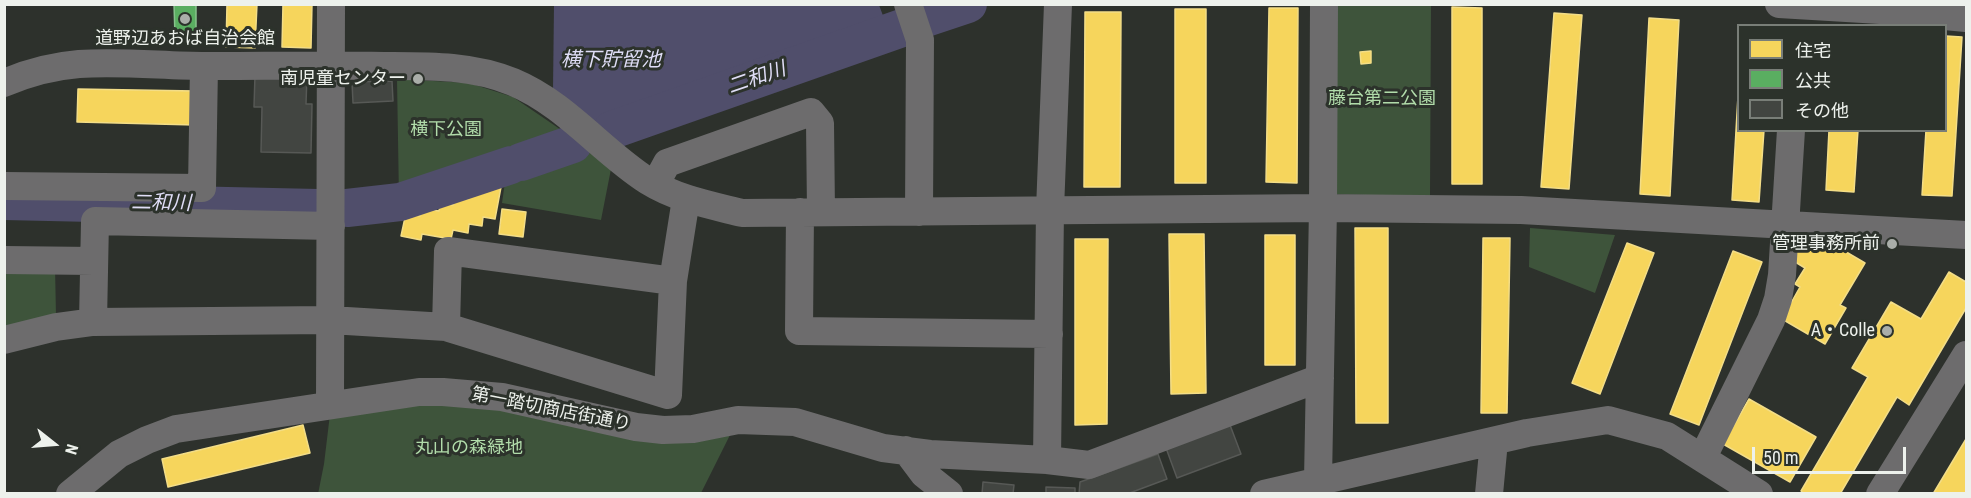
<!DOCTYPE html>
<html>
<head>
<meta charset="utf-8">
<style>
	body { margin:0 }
	#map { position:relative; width:1971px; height:498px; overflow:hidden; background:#2d312c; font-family:"Roboto Condensed","Noto Sans JP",sans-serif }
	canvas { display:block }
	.frame { position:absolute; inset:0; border:6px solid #edf1ec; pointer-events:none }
	.legend { position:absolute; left:1737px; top:24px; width:210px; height:108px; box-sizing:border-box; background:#2c322b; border:2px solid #797e78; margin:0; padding:8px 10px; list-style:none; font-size:18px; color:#edf1ec }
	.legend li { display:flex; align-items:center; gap:12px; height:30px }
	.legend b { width:30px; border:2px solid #797e78 }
	.north { position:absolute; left:24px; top:414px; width:60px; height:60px; -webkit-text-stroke:4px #2c322b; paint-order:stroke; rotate:107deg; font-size:16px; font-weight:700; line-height:24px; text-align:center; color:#edf1ec }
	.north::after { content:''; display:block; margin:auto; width:21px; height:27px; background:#edf1ec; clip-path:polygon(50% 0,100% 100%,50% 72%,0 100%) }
	.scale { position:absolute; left:1752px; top:447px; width:154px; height:27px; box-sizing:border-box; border:3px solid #edf1ec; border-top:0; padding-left:8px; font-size:18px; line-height:21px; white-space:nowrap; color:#edf1ec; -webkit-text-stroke:4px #2c322b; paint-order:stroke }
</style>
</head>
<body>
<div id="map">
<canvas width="1971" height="498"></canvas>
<div class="frame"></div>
<ul class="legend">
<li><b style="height:16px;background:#f6d55c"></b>住宅</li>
<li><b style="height:16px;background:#5aae61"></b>公共</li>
<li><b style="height:16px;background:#424541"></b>その他</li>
</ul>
<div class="north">N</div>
<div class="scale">50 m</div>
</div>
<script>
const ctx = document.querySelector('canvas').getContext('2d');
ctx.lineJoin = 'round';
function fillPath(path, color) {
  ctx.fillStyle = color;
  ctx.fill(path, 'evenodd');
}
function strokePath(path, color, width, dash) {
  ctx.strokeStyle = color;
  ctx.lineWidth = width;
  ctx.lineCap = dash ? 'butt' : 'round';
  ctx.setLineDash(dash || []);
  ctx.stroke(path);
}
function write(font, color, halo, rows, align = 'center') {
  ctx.font = font + ' "Roboto Condensed","Noto Sans JP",sans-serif';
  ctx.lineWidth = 6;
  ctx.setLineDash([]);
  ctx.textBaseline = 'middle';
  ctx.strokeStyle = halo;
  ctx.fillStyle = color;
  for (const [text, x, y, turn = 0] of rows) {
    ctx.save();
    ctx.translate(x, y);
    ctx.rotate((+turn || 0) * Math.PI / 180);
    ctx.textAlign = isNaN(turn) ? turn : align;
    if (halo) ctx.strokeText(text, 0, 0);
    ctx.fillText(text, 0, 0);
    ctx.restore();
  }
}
fillPath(new Path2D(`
	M1335,5H1431L1430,197L1333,194Z
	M397,79L469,83L513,97L570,136L399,199Z
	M584,148L611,169L601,220L502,203L506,175Z
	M1530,228L1615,235L1595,293L1529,267Z
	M5,266H55L56,316L5,330Z
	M418,400L731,433L701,493L318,494L324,464L330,414Z`), '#3e543b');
fillPath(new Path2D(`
	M554,5H879L885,21L597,126L553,90Z`), '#504e6b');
const homes = new Path2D(`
	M227,4H257L255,48L226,47Z
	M283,4H312L311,48L282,47Z
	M1452,7L1482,8V184H1452Z
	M1269,8H1298L1297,183L1266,182Z
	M1175,9H1206V183H1175Z
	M1085,12H1121L1120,187H1084Z
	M1554,13L1582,15L1569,189L1541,187Z
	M1649,18L1679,20L1670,196L1640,194Z
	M1946,36L1962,37L1952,196L1922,195L1926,130H1946Z
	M1371,51V63L1361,64L1360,52Z
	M78,89L196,91L195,125L77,122Z
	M1738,96V130H1764L1759,202L1732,200Z
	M1829,130H1858L1854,192L1826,190Z
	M485,184L501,187L495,219L483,217L482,226L469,224L468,233L453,230L451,239L422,234L421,240L401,236L406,213L420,216L421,208L439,211L440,203L453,205L454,197L468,199L470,191L484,193Z
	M502,209L526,212L523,237L499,234Z
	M1355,228H1388V423H1356Z
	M1169,234H1204L1206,393L1171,394Z
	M1265,235H1295V365H1265Z
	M1483,238H1510L1507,413H1481Z
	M1805,238L1821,243L1824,239L1865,263L1840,305L1846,308L1825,344L1782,319L1800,287L1795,284L1805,268L1792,260Z
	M1075,239H1108L1107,424L1075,425Z
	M1627,243L1654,253L1600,394L1572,383Z
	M1733,251L1762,262L1699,425L1670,414Z
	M1949,272L1966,282V308L1909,405L1897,397L1840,494H1805L1801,491L1868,377L1852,368L1891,302L1921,319Z
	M1749,399L1816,437L1790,482L1723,444Z
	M303,425L310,453L168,487L162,459Z
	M1966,439V491L1965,494H1933Z`);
fillPath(homes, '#f6d55c');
strokePath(homes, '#f3dd87', 1.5);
const public = new Path2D(`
	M174,4H196V40H184V36H175Z`);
fillPath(public, '#5aae61');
strokePath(public, '#86c28b', 1.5);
strokePath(new Path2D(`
	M926,18L968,4
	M612,130L902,28
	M521,162L573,144
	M4,201L318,208
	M347,208L400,202L511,165`), '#504e6b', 38);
const building = new Path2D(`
	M255,75H307L306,104H312L311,153L261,152L262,107H254Z
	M392,81L393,101L353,103L352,82Z
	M1230,425L1241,454L1177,478L1166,448Z
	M1158,454L1167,479L1127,494H1079L1080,482Z
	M983,482L1014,485L1013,494H982Z
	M1046,487L1075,488V494H1046Z`);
fillPath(building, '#424541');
strokePath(building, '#575956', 1.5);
strokePath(new Path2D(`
	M908,4L920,40L919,212
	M1779,4L1880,10L1966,18
	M4,83C27,73 54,66 79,64C121,61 164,66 206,66C265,66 324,65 384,66C428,66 471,65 513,82C566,104 601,151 648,181C677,199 710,205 742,213L1323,208L1521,210L1966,235
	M655,185L667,163L811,112L820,123L821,212
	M4,186L202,188L204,66
	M800,212L799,331L1049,334
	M4,260L94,261
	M93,322L95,221L331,226
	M446,327L448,251L673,281
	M4,340L56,327L93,322L330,320L446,327L668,395L673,281L686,199
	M330,405L331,4
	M906,450L924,474L949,494
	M1703,457L1771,320L1778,299L1782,275L1791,130
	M1047,460L1050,210L1058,4
	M70,494L119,454L147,440L176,429L419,392H443L502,397L636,427L663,430L693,429L738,420L795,422L883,448L930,454L1047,460L1089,465L1320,378
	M1264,494L1527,433L1608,420L1667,436L1759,494
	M1314,494L1318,480L1323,208L1324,4
	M1489,494L1494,441
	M1880,494L1966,355`), '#6d6c6d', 28);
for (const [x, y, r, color] of [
	[185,19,6,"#aaaea9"],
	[418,79,6,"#aaaea9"],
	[1892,244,6,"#aaaea9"],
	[1887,331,6,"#aaaea9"]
]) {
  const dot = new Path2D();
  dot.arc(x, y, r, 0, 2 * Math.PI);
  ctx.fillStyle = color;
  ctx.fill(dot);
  strokePath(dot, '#2c322b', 2);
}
write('18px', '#edf1ec', '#2c322b', [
	["道野辺あおば自治会館",185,39,"center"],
	["南児童センター",406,79],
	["管理事務所前",1880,244],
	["A・Colle",1875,331]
], 'right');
write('18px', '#b1dcaa', '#2c322b', [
	["藤台第二公園",1382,99],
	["横下公園",446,130],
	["丸山の森緑地",469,448]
]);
write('18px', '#edf1ec', '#2c322b', [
	["第一踏切商店街通り",551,410,11]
]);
write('italic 20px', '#dfddf6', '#2c322b', [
	["横下貯留池",611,61],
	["二和川",757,79,-19],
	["二和川",161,204,1]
]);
</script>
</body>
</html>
